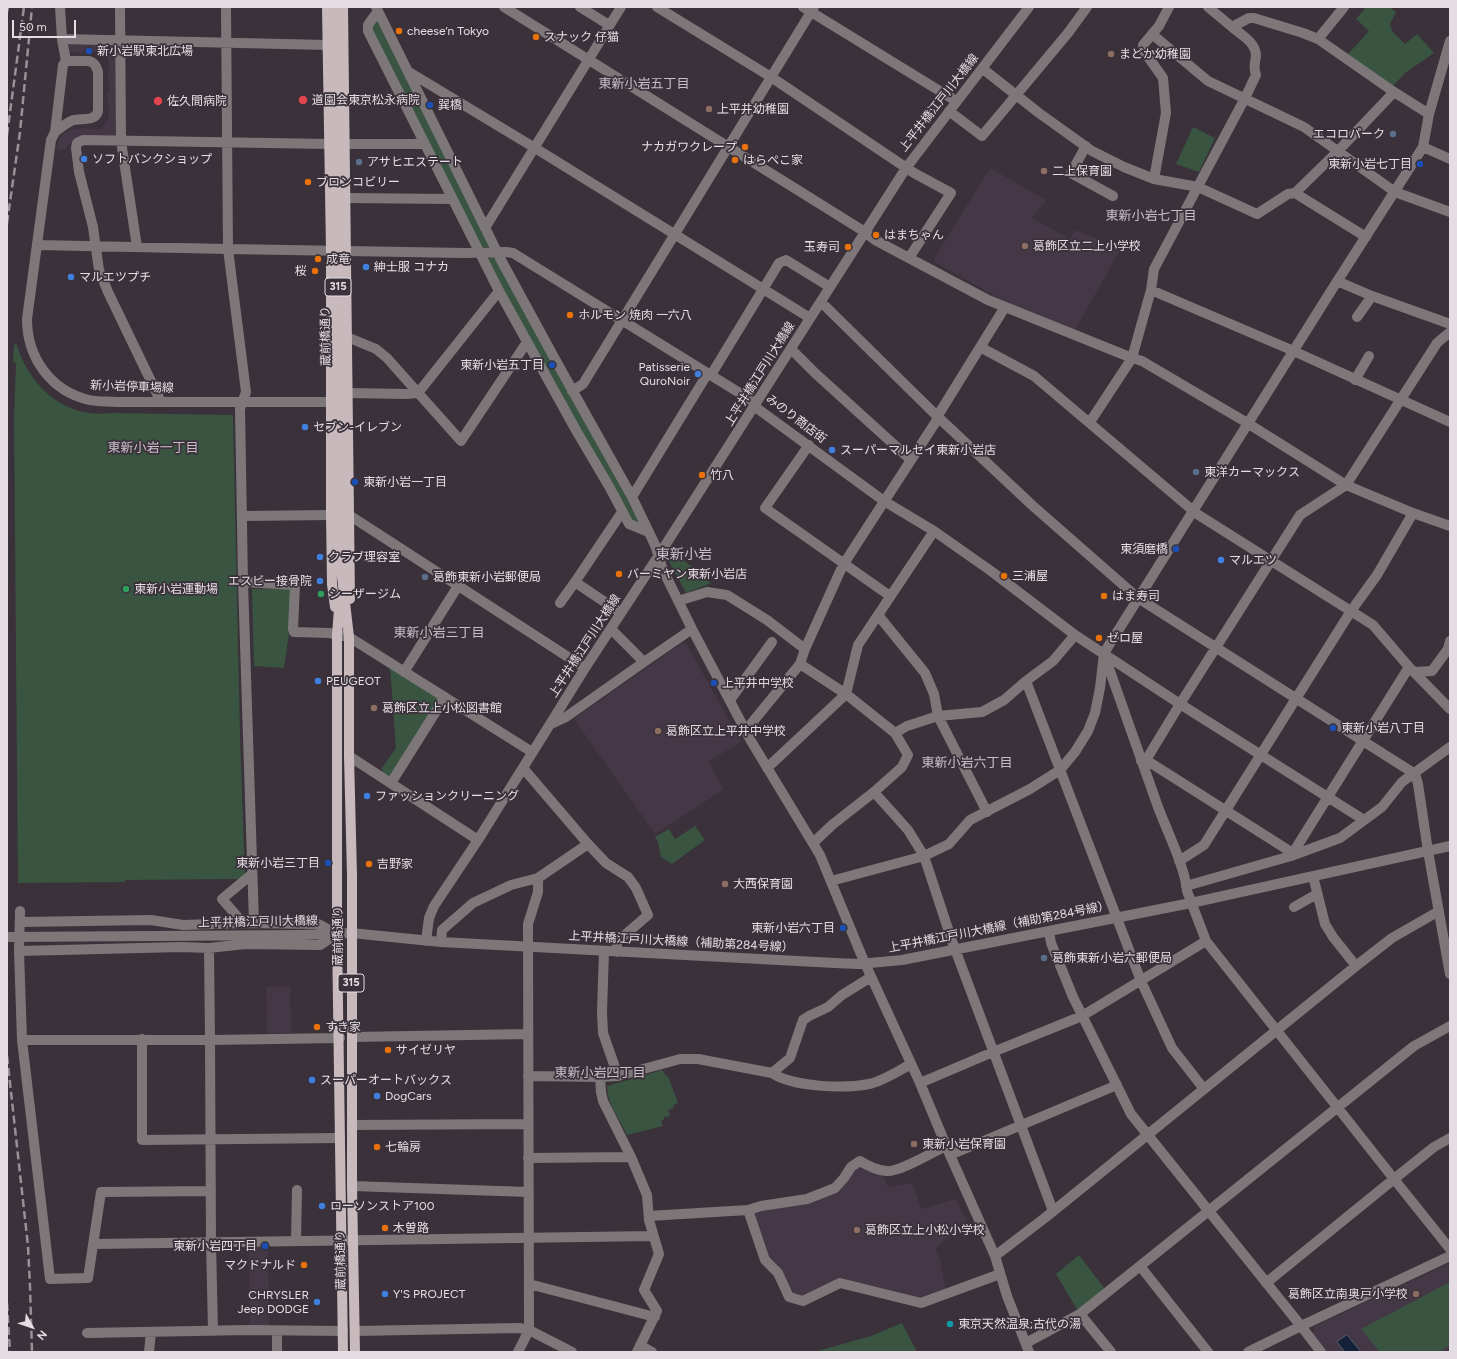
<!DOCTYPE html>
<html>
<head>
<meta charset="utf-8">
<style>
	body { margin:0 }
	#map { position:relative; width:1457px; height:1359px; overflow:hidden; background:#3a313a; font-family:Figtree,sans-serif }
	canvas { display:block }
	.frame { position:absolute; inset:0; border:8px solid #e4dee4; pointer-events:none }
	.north { position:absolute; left:12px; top:1307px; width:40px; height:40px; -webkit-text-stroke:3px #3a313a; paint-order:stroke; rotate:130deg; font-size:11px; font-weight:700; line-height:16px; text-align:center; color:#e4dee4 }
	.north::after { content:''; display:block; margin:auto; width:14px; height:18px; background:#e4dee4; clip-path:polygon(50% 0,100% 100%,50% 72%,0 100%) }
	.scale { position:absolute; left:12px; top:20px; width:64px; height:18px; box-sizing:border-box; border:2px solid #e4dee4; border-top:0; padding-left:5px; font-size:12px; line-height:14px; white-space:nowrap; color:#e4dee4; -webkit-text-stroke:3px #3a313a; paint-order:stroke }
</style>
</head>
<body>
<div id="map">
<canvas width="1457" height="1359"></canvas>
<div class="frame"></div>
<div class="north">N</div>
<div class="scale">50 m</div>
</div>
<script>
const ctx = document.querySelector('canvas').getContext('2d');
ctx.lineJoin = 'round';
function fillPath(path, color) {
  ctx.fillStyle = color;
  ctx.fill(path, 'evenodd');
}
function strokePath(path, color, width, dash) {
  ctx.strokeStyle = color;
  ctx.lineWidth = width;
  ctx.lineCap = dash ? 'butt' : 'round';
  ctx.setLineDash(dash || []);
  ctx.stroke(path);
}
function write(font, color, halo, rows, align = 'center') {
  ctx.font = font + ' Figtree,"Noto Sans JP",sans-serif';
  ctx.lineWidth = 3.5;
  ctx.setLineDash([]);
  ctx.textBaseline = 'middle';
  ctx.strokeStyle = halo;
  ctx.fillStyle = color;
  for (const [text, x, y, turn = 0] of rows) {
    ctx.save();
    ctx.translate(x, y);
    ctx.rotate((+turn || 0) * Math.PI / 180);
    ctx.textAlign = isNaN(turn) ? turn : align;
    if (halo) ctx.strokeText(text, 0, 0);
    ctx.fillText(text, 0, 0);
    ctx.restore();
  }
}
fillPath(new Path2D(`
	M71,43L115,44L117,46L118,134L115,137H78L66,147L65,150L57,149L58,141L63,134L70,130L83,128L101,129L108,119L109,111L107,95L110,88L108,74L109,61L105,55L99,52L81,53L69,52V45Z
	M990,168L1046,200L1032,218L1070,239L1074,230L1098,239L1119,252L1075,330L1000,299L935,262L934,259Z
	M682,643L687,645L741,742L709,761L723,790L655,834L574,719Z
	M290,986L291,1033H267L266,987Z
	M861,1165L875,1173L883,1176L888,1187L909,1183L913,1185L921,1209L956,1199L967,1221L935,1249L940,1259L946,1291L922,1300L840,1280L804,1298L791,1295L769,1259L752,1215L755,1211L761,1210L811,1203L836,1191L853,1170Z
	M249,1245H268L269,1326L250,1327Z
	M1450,1263V1352H1327L1313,1334L1315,1326Z`), '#453846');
fillPath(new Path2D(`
	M1366,7H1390L1396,12L1390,24L1392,31L1405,44L1417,34L1434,53L1405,73L1392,87L1348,54L1369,31L1356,19Z
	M379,18L490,247L481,248L372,29L375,22Z
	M1193,127L1215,138L1199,172L1176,164Z
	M490,257H493L496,260L622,489L640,525L630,520L487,260Z
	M16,343C29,385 63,419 110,413L233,415L240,735L245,876L240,879L125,880V882L18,883L14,419L16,363L13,362L14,346Z
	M669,548L711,583L686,593L665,554Z
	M252,589H291L290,627L284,668L254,666Z
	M390,667L444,697L393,776L387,777L383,774L382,768L396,748Z
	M695,826L705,840L672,864L661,857L658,842L655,837L669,829L675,839Z
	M662,1070L667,1077L668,1076L678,1103L673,1105L674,1108L668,1110L670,1116L664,1117V1119L661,1121L663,1126L627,1135C620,1120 607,1103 607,1086Z
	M1079,1255L1105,1289L1078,1311L1056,1274Z
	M1450,1282V1345L1439,1352H1380L1361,1329Z
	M902,1323L917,1352H814L871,1336Z`), '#395441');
const water = new Path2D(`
	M1347,1335L1361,1352H1345L1337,1342Z`);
fillPath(water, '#152138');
strokePath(water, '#535a6c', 1);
strokePath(new Path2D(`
	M60,7L62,39L66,61L63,65L55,132L51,140L27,319C27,358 51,391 89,400C98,402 108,401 117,402H339
	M120,7L121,141L137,247
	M226,7L228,249L246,392L240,409L243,582L254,923
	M376,7L501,260L556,361L632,497L655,545L663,570L692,629L751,741L820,855L863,959L920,1083L950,1155L995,1256L1007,1296L1029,1352
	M504,7L865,232L875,240L988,300L1132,358L1142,361L1244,421L1346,485L1413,513L1450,526
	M580,7L609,25
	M657,7L771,77L914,173L951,193L909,258
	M803,7L956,101
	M1208,7L1232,27L1249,18H1254L1303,33L1318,39L1394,92L1429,114
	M378,11L368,25V31L499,291L577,432L610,488L629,524L649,532
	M1152,34L1208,81L1304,127L1395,192L1450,212
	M62,39L328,45
	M1318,39L1344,7
	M983,69L1039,113L1092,151L1124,167L1154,179L1198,187L1257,214L1288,194L1295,193L1338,151L1394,92
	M409,72L535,148L810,318
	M949,111L982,136L1068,33L1087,7
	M55,132C60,128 65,124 71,121C80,117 95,123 98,111V72C96,66 95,63 89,61H66
	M344,144H425
	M1086,146L1071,173L1113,196
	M1423,147L1450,159
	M1154,179L1166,113L1163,78L1144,51L1143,45L1159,26L1169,7
	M1295,193L1366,237
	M345,198L452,199
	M485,228L621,7
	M37,245L228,249L465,253L506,252L513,253L751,400L758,409L884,501L934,531L991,571L1075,635L1180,704L1364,820
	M1337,281L1372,296L1450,324
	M1151,290L1289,349L1450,422
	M821,302L938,417L1033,506L1138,598L1415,774L1418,784L1428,851L1450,974
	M1357,317L1372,296
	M347,337L376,349L387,358L461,441L527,342
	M980,347L1034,376L1197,514L1373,625L1409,667L1450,709
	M791,349L815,373L911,460
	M711,375L779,263L786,260L830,287
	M1355,380L1369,356
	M572,391L583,384L814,7
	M348,393L406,394L418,393L499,291
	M161,402L108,292L99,270L93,227L79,172L76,148L77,143L83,140L329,144
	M1090,422L1132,358L1151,290L1154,269L1245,98L1256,75C1253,68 1255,63 1256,56C1256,42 1241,35 1232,27
	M809,445L765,508L890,596
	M632,497L708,373
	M349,515L585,668
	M242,516L331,515
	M243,582L295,585L293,629L294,632L329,633L349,637L532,752
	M678,601L707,592L727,595L767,620L805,649
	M560,603L575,582
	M621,613L575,582L622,512
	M878,615L925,673L934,694L938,716L987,812
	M612,630L644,662
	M1105,657C1123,707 1140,757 1158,807C1167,831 1185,867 1187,891L1206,941L1394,1179L1434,1147L1450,1138
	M800,664L846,694L895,733L908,755L902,767L874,792L832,825L813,843
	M404,672L458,586
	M1414,672L1432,671L1448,649L1450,641
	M1026,681L1141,981L1172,1048L1204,1089
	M730,700L772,642
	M551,724L566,717L644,662L692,629
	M746,730L800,664L805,649L843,565L935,423L940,412L1005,307
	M895,733L907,726L938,716L982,712L1004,700L1026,681L1053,661L1075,635
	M349,756L478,840
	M1146,760L1180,704L1300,515L1346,485L1437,343L1450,332
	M1141,761L1146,760L1288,850L1291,856
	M523,768L588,844L606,863L628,877L636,888L648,915L619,940L617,942V952
	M767,768L846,694L858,645L934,531
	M391,783L445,697
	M874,792L908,830L924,856L952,941L1053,1211
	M1291,856L1409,667
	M1179,861L1204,845L1351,611L1377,575L1413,513
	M1313,876L1325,924L1333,937L1356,966
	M538,878L588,844
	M831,881L924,856L949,844L970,820L1030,789L1060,770L1075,752L1088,731L1095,713L1100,688L1104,653L1331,291L1423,147L1429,114L1450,41
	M1186,886L1291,856L1340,838L1382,807L1402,782L1450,747
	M1294,907L1317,894
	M20,911L19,951L22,1040L50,1279L88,1278L101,1192L211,1191
	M243,923L222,899L252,874
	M1049,931L1051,943L1073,997L1131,1114L1301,1326L1248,1352
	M302,935L351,933L441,942L835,963L859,964L902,960L1191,903L1450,846
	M426,941L429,918L434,906L478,840L585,668L659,555L906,168L1029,7
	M441,942L442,930L473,903L511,885L538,878V892L528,924L529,1330L518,1352
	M209,948L210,1040L340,1038
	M19,951L181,947L209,948L245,944L320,945L337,934L318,924L243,923L183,925L151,920L20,922
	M604,951L602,1012L603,1033L618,1076
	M352,1037L528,1034
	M142,1039V1140L340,1138
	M22,1040H210L211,1242L213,1331
	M772,1073L790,1058L803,1020L809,1016L828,1007L842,995L871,977
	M528,1076L600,1077L618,1076L680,1059H698L772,1073C793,1087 844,1089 869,1084C883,1081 898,1071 911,1064
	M600,1077L601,1092L603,1101L631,1157L647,1195L649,1220L659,1254L644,1290L657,1311L637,1352
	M920,1083L993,1052L1082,1016L1206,941
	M352,1125L528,1124
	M950,1155L1117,1085
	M528,1158L631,1157
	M352,1186L528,1192
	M748,1210L765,1260L778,1273L789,1297L803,1301L840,1283L921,1303L1000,1274
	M649,1216L748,1210L761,1206L807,1199L835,1188L844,1178L851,1167L860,1161C868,1166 876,1170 886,1171C898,1173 933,1152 946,1146
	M296,1241L297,1190
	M94,1244L653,1236
	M995,1256L1046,1217L1356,966L1392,938L1439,911
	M1140,1266L1414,1046L1450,1026
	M1266,1283L1394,1179L1450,1249
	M529,1284L655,1317
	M355,1331L519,1328L529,1330L572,1352
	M87,1333L248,1330L343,1331
	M1026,1343L1080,1314
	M640,1345L652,1352
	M149,1352L151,1332
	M277,1352V1331
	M1111,1352L1080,1314L1140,1266L1208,1352
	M1321,1352L1301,1326L1450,1256`), '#7e7779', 10);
strokePath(new Path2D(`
	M327,7L331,251V515L332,584L335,607
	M343,7L350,599
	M341,568L349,637V756L352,875V1186L355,1352
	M340,596L337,635V934L343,1352`), '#c7b9bc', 10);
strokePath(new Path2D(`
	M7,12L8,7
	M7,135L24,7
	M7,223L20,132L32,7
	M7,1056L28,1246L30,1286L32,1352
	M7,1303L10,1352`), '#989198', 2.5, [8, 4]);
strokePath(new Path2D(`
	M7,937L302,935`), '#7e7779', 10);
strokePath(new Path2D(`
	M335,7L341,568`), '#c7b9bc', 10);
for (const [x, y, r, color] of [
	[399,31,4,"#e8710a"],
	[536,37,4,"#e8710a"],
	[89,51,4,"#1a4fb4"],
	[1111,54,4,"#8d6e63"],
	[303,100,5,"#e0444e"],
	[158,101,5,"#e0444e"],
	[430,105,4,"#1a4fb4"],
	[709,109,4,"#8d6e63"],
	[1393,134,4,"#5c6f8a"],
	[745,147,4,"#e8710a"],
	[84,159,4,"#3f7fe0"],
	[735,160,4,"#e8710a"],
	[359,162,4,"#5c6f8a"],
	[1420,164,4,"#1a4fb4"],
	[1044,171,4,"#8d6e63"],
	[308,182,4,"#e8710a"],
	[876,235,4,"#e8710a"],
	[1025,246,4,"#8d6e63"],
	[848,247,4,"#e8710a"],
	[318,259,4,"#e8710a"],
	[366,267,4,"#3f7fe0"],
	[315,271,4,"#e8710a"],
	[71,277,4,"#3f7fe0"],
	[570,315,4,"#e8710a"],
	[552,365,4,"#1a4fb4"],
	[698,374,4,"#3f7fe0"],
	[305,427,4,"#3f7fe0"],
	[832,450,4,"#3f7fe0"],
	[1196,472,4,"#5c6f8a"],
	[702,475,4,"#e8710a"],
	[355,482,4,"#1a4fb4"],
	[1176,549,4,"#1a4fb4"],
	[320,557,4,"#3f7fe0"],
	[1221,560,4,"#3f7fe0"],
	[619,574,4,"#e8710a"],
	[1004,576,4,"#e8710a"],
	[425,577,4,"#5c6f8a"],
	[320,581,4,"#3f7fe0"],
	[126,589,4,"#2e9e5b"],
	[321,594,4,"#2e9e5b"],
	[1104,596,4,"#e8710a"],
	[1099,638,4,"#e8710a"],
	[318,681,4,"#3f7fe0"],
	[714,683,4,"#1a4fb4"],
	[374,708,4,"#8d6e63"],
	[1333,728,4,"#1a4fb4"],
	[658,731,4,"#8d6e63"],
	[367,796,4,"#3f7fe0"],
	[328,863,4,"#1a4fb4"],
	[369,864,4,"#e8710a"],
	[725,884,4,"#8d6e63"],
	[843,928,4,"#1a4fb4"],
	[1044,958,4,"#5c6f8a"],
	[317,1027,4,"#e8710a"],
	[388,1050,4,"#e8710a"],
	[312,1080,4,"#3f7fe0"],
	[377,1096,4,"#3f7fe0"],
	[914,1144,4,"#8d6e63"],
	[377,1147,4,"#e8710a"],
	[322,1206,4,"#3f7fe0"],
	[385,1228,4,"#e8710a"],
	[857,1230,4,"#8d6e63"],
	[265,1246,4,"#1a4fb4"],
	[304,1265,4,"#e8710a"],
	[385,1294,4,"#3f7fe0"],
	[1416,1294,4,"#8d6e63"],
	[317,1302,4,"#3f7fe0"],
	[950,1324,4,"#0f9aa8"]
]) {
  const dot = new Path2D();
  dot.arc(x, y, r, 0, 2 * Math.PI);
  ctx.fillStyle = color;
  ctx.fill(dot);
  strokePath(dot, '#3a313a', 1.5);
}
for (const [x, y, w] of [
	[338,287,26],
	[351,983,26]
]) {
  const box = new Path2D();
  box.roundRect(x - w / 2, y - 9, w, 18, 3);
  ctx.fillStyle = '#3a313a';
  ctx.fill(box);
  strokePath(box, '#e4dee4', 1);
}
write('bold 11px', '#e4dee4', null, [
	["315",338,287],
	["315",351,983]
]);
write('12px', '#e4dee4', '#3a313a', [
	["cheese’n Tokyo",407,31],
	["スナック 仔猫",544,37],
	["新小岩駅東北広場",97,51],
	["まどか幼稚園",1119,54],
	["道園会東京松永病院",312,100],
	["佐久間病院",167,101],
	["巽橋",438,105],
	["上平井幼稚園",717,109],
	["エコロパーク",1385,134,"right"],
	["ナカガワクレープ",737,147,"right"],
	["ソフトバンクショップ",92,159],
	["はらぺこ家",743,160],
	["アサヒエステート",367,162],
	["東新小岩七丁目",1412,164,"right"],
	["二上保育園",1052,171],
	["ブロンコビリー",316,182],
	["はまちゃん",884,235],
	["葛飾区立二上小学校",1033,246],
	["玉寿司",840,247,"right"],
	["成竜",326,259],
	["紳士服 コナカ",374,267],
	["桜",307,271,"right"],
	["マルエツプチ",79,277],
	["ホルモン 焼肉 一六八",578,315],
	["東新小岩五丁目",544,365,"right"],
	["Patisserie",690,367,"right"],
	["QuroNoir",690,381,"right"],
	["セブン-イレブン",313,427],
	["スーパーマルセイ東新小岩店",840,450],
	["東洋カーマックス",1204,472],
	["竹八",710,475],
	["東新小岩一丁目",363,482],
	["東須磨橋",1168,549,"right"],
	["クラブ理容室",328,557],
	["マルエツ",1229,560],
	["バーミヤン東新小岩店",627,574],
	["三浦屋",1012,576],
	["葛飾東新小岩郵便局",433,577],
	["エスビー接骨院",312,581,"right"],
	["東新小岩運動場",134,589],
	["シーザージム",329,594],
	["はま寿司",1112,596],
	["ゼロ屋",1107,638],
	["PEUGEOT",326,681],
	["上平井中学校",722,683],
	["葛飾区立上小松図書館",382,708],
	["東新小岩八丁目",1341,728],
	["葛飾区立上平井中学校",666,731],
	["ファッションクリーニング",375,796],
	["東新小岩三丁目",320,863,"right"],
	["吉野家",377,864],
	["大西保育園",733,884],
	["東新小岩六丁目",835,928,"right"],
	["葛飾東新小岩六郵便局",1052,958],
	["すき家",325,1027],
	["サイゼリヤ",396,1050],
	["スーパーオートバックス",320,1080],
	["DogCars",385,1096],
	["東新小岩保育園",922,1144],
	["七輪房",385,1147],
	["ローソンストア100",330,1206],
	["木曽路",393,1228],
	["葛飾区立上小松小学校",865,1230],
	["東新小岩四丁目",257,1246,"right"],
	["マクドナルド",296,1265,"right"],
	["Y'S PROJECT",393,1294],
	["葛飾区立南奥戸小学校",1408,1294,"right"],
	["CHRYSLER",309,1295,"right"],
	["Jeep DODGE",309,1309,"right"],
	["東京天然温泉;古代の湯",958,1324]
], 'left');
write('12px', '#e4dee4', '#3a313a', [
	["上平井橋江戸川大橋線",939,103,-52],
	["蔵前橋通り",326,336,-91],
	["上平井橋江戸川大橋線",760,374,-58],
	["新小岩停車場線",132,387,2],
	["みのり商店街",796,419,37],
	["上平井橋江戸川大橋線",585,646,-57],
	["上平井橋江戸川大橋線",258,922,-1],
	["上平井橋江戸川大橋線（補助第284号線）",999,927,-11],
	["蔵前橋通り",338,936,-90],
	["上平井橋江戸川大橋線（補助第284号線）",681,942,3],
	["蔵前橋通り",341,1260,-91]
]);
write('13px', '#c7bcc7', '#3a313a', [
	["東新小岩五丁目",644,84],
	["東新小岩七丁目",1151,216],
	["東新小岩一丁目",153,448],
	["東新小岩三丁目",439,633],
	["東新小岩六丁目",967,763],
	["東新小岩四丁目",600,1073]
]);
write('14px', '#c7bcc7', '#3a313a', [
	["東新小岩",684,555]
]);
</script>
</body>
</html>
